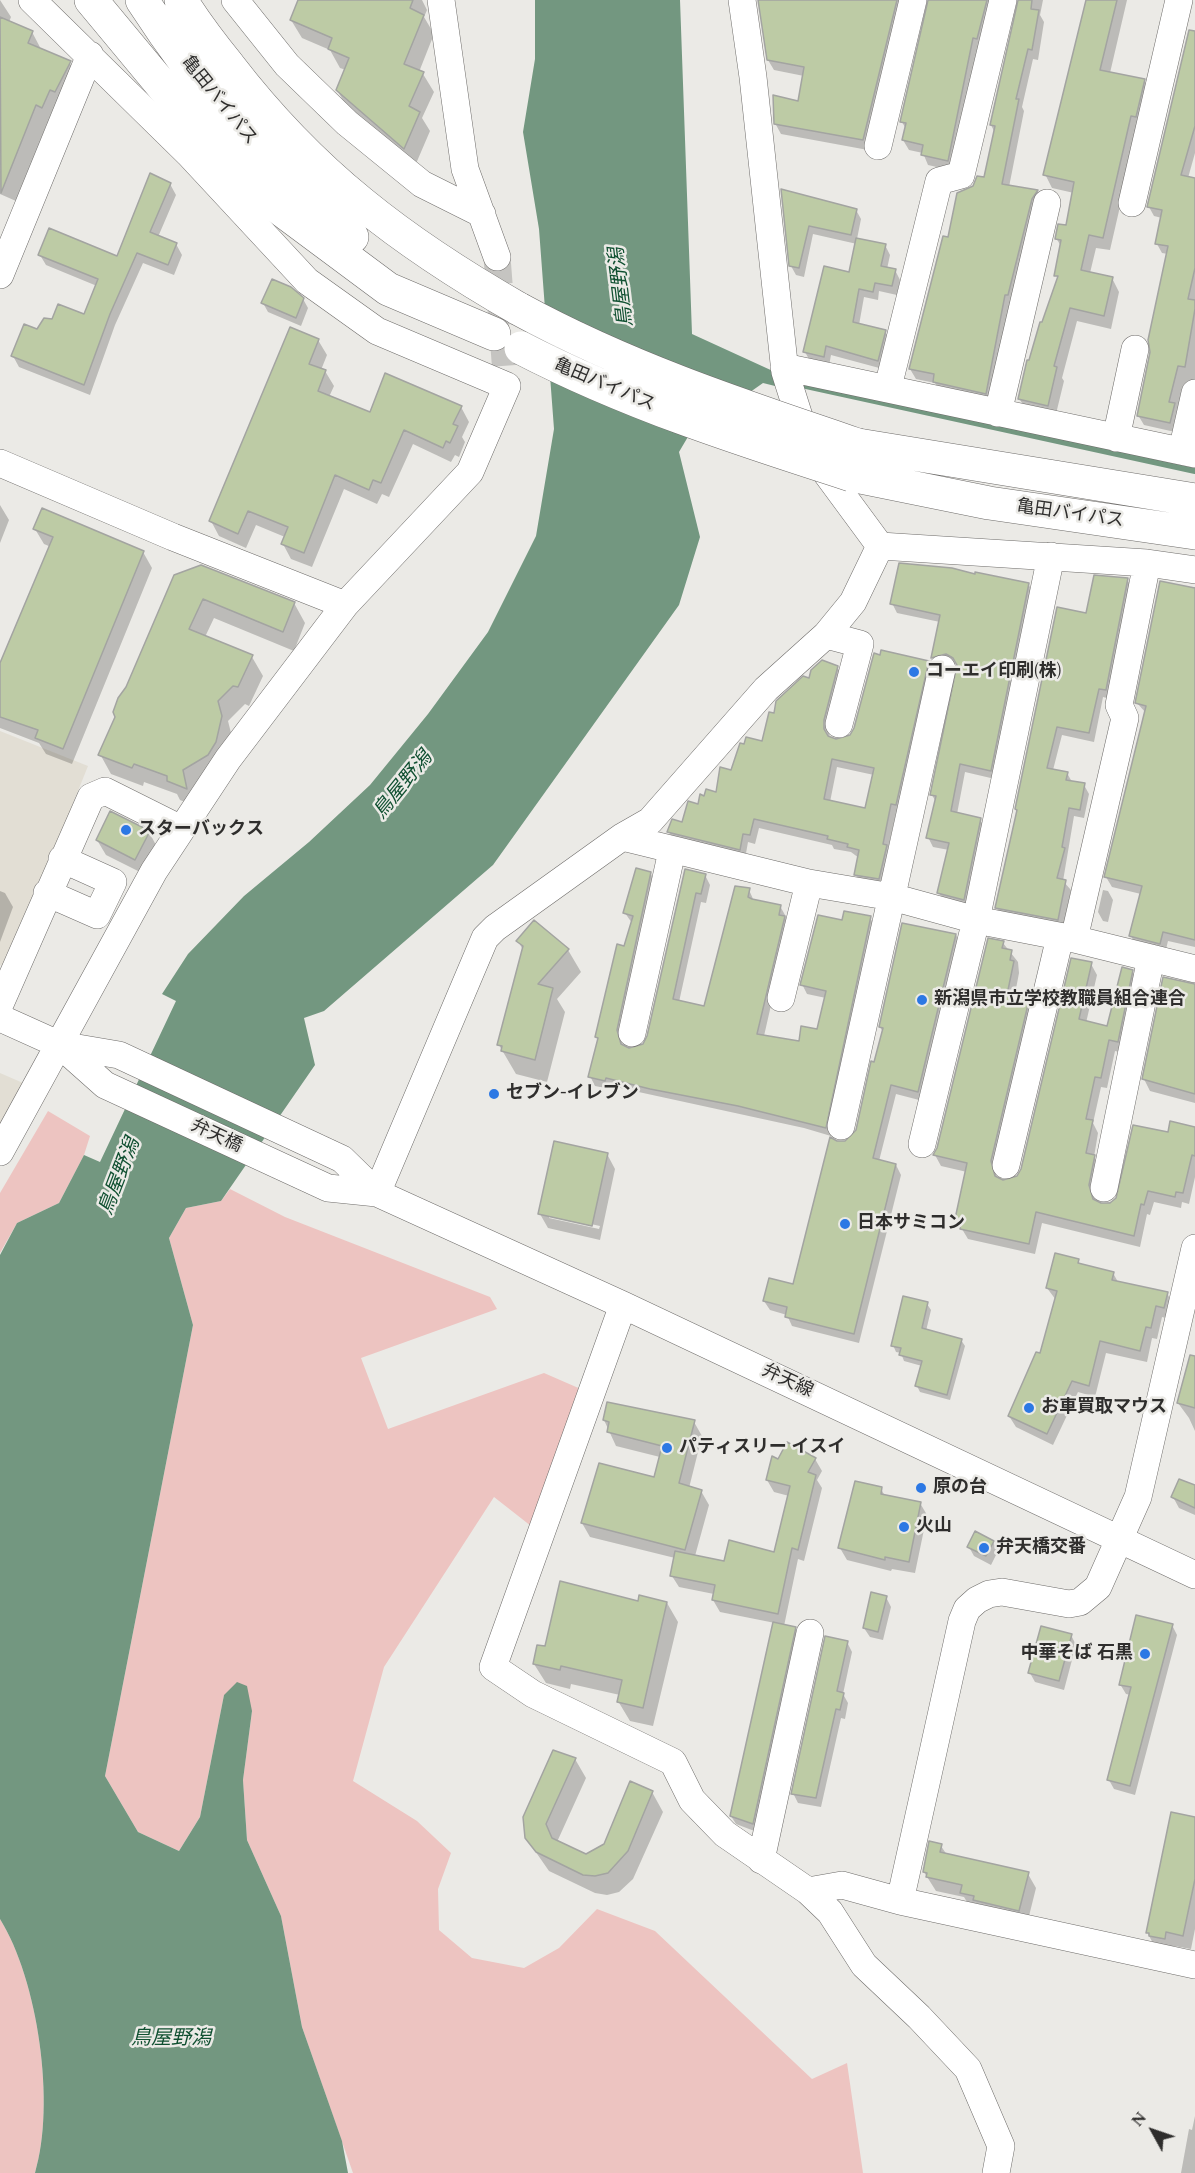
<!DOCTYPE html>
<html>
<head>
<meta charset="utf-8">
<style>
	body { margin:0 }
	#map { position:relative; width:1195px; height:2173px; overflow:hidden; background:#ebeae6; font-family:Spectral,serif }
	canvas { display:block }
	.north { position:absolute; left:1123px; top:2101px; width:60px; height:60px; -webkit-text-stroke:4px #ebeae6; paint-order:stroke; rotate:310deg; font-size:16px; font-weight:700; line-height:24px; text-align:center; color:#2f2e2d }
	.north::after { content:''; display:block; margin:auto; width:21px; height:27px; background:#2f2e2d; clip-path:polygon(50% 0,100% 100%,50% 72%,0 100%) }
</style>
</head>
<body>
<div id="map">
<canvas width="1195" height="2173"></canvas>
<div class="north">N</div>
</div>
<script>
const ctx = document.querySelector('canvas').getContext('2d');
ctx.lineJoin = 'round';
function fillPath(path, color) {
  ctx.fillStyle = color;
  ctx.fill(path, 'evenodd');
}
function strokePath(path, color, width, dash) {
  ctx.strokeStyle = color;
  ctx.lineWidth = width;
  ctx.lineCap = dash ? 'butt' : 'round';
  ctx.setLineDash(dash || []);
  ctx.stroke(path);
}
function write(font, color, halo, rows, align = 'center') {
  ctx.font = font + ' Spectral,"Noto Sans JP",serif';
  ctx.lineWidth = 5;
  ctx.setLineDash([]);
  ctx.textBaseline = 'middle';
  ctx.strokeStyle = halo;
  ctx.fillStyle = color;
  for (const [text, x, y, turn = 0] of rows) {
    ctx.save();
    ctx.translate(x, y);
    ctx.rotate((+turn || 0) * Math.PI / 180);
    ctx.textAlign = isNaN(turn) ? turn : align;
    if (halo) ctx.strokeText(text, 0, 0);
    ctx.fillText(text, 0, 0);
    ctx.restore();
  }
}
fillPath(new Path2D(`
	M0,731L88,766L7,968L0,965Z
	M0,1073L30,1086L0,1135Z`), '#e2ded4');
fillPath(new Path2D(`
	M48,1111L90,1136L84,1155L59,1203L17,1223L0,1253V1193Z
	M230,1189L285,1217L490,1297L497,1309L361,1358L388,1429L544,1373L583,1390L531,1526L494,1497L384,1667L353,1781L417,1821L451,1853L438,1889L439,1930L472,1958L524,1968L559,1948L597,1909L655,1931L812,2079L847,2063L863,2173H353L302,2027L281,1916L247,1840L243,1780L252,1711L224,1695L200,1817L179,1851L138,1832L105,1776L193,1325L169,1238L186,1208L221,1201Z
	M0,1919C38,1980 56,2104 35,2173H0Z`), '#edc4c1');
fillPath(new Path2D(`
	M535,0H680L692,334L775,372L779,387L763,383L689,435L679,452L700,537L679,605L493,865L324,1011L304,1018L315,1065L221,1201L186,1208L169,1238L193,1325L105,1776L138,1832L179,1851L200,1817L224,1695L237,1682L247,1686L252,1711L243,1780L247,1840L281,1916L302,2027L342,2141L348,2173H35C56,2104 38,1980 0,1919V1255L17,1223L59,1203L84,1155L100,1162L176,1001L162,994L188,954L244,896L309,842L370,785L428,714L488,632L536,536L554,429L539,229L523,132L535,59Z`), '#739780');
fillPath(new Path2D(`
	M0,0L11,17L9,22L32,32L42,51L69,62L81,81L53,126L47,124L16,201L0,194Z
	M300,0H422L427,10L424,17L434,34L419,72L423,74L434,92L422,118L430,131L415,166L348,109L337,90L346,70L340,68L330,50L302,38L291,20Z
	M760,0H907L868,150L781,134L775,123V97L799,103L804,76L774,70L768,60Z
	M929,0H997L954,171L928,165L923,153L909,150L903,140L906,129L902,122Z
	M1019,0H1043L1040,15L1044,22L1038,60L1033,59L1022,107L1024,111L1009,187L1037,191L1043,201L992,403L940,392L935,383L916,379L910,369L949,239L974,187L985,179L995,133L991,125Z
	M1088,0H1127L1110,73L1144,80L1151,93L1138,128L1110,250L1096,248L1090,273L1112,278L1119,292L1111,329L1077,321L1062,378L1064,381L1055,418L1027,412L1019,398L1058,279L1056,275L1061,246L1056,238L1067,227L1074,193L1052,188L1045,174Z
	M1195,40V153L1188,178L1195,179V388L1175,432L1144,425L1138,415L1168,254L1162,253L1157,244L1162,218L1154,216L1149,207Z
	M170,184L176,195L158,237L176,244L182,255L174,275L143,263L115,325L90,395L19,367L13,356L38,331L85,316L97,286L46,265L40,255L117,258Z
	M783,191L856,210L861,219L857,239L885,245L890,255L887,269L895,270L900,280L897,295L879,291L878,300L864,297L859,325L885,331L890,341L883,369L831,355L829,366L810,361L805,352L850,274L857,244L813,234L804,277L796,275L791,266Z
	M303,299L308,308L301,326L268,312L263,303Z
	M318,340L327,355L321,370L325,371L334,386L329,397L371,414L461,407L469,422L462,437L465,442L459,457L455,455L451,462L413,444L389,497L382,494L377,504L344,489L312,567L291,559L283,544L285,537L256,525L246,548L219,536L211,521Z
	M0,505L9,520L0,543Z
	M35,529L143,552L152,568L72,764L46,754L39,743L0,728V667L51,547L44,544Z
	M175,577L294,603L305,623L294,651L214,618L205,637L252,657L263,676L249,706L245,704L228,721L232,737L197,807L180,800L177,794L144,782L143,786L111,774L100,754Z
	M1127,579L1132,588L1111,699L1103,697L1094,742L1062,735L1053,770L1067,773L1072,782L1084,785L1089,794L1084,818L1074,816L1063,881L1071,890L1063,928L1002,917L996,907L1087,614Z
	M1028,584L1034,593L995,779L965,772L957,814L980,819L985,829L969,909L944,902L939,893L949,850L933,847L928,837L936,802L932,795L958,666L952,662L938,666L933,658L940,622L897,613L892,603Z
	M1187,587H1195V947L1168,941L1165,953L1136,946L1131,936L1141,894L1112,887L1106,877L1146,713L1137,703Z
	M928,663L933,672L901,814L896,813L888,849L892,855L884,888L861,884L855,874L859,858L851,852L834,849L832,845L759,828L755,844L748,842L745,859L674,841L669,832L683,824L705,798L717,793L732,771L763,743L775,715L810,679L837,667L843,676L829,737L843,741L851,737ZM837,767L874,775L866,810L830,802Z
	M149,832L157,847L144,874L106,855L97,840Z
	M686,870L705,875L710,885L706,903L701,902L679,1002L705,1008L749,890L754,901L780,906L785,915L789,926L764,1036L800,1043L819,1031L826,998L807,994L802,984L843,922L870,918L876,927L831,1136L804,1128L611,1086L610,1089L595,1086L590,1076L599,1041L596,1037L632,923L625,913L650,873L656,882L621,1040L623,1047L629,1050L644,1045L649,1037Z
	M1103,890L1108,891L1113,900L1108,922L1103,921L1098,912Z
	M0,891L5,893L13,907L0,942Z
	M956,935L961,944L923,1101L896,1094L879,1161L896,1165L901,1175L859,1343L792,1326L787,1315L770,1310L764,1301L794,1286L837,1143H846L858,1130L883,1032L880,1027Z
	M518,941L568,950L581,972L557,999L565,1012L547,1082L516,1074L499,1045L523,950Z
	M1003,943L1018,962L1019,973L1015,994L1029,997L1035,1008L996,1174L998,1179L1003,1182L1018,1177L1023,1169L1091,964L1097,975L1086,1023L1108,1028L1132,971L1138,982L1124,1053L1115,1051L1107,1088L1101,1087L1093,1123L1098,1133L1094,1157L1100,1168L1095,1202L1100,1205L1116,1200L1169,1133L1195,1128V1177L1189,1204L1182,1202L1181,1208L1154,1202L1150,1215L1147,1214L1140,1247L1042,1223L1035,1254L968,1239L956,1219L967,1172L941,1166L935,1155Z
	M1195,988V1103L1150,1091L1144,1079Z
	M607,1154L615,1169L600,1240L548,1228L540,1214ZM549,1215L600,1226L599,1229L549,1218Z
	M1078,1260L1081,1266L1113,1273L1118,1282L1167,1293L1173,1305L1170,1319L1162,1317L1157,1339L1152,1338L1147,1362L1106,1353L1095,1397L1078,1392L1053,1445L1016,1427L1009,1416L1041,1355L1056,1300L1047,1288Z
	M927,1304L931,1310L926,1331L961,1340L965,1346L950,1400L920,1392L917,1386L922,1366L904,1361L901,1353L896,1352L893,1345Z
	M1195,1375V1431L1189,1418L1178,1403Z
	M604,1420L694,1422L702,1436L689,1488L701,1491L709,1505L695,1556L725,1562L775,1553L789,1496L774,1492L767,1480L779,1460L815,1459L822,1471L817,1480L822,1488L804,1561L798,1559L784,1626L795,1629L800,1637L757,1832L736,1824L731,1816L775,1623L720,1612L713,1600L714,1594L679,1587L672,1576L675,1558L590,1537L582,1523L655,1479L660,1457L616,1446Z
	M1195,1487V1515L1179,1508L1173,1497Z
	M881,1489L885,1496L920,1503L927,1515L915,1573L892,1569L891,1571L847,1560L840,1548Z
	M993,1542L998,1551L991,1565L974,1556L969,1547Z
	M886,1597L891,1607L883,1640L870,1637L864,1628Z
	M639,1603H667L678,1622L653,1726L630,1721L618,1701L620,1695L571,1684L570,1689L546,1683L534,1664L546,1648Z
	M1172,1625L1177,1635L1135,1795L1114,1789L1109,1780L1131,1695L1126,1694L1120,1684Z
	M1071,1635L1076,1645L1064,1690L1035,1682L1030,1673Z
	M847,1642L852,1652L843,1694L848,1703L845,1719L841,1718L821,1807L798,1803L793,1793Z
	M575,1759L586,1778L557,1842L587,1856L605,1845L652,1792L663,1812L633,1879L619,1892L607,1895L595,1893L549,1871L526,1838Z
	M1195,1818V1929L1191,1949L1174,1946L1172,1953L1155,1947L1147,1932Z
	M941,1846L947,1855L1028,1874L1036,1888L1027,1924L970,1907L964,1897L936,1891L924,1872Z
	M1195,2116V2173H1181L1189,2129L1192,2130Z`), '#0003');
strokePath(new Path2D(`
	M797,384L1195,471`), '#739780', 6);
const building = new Path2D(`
	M298,0H413L410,8L424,15L404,64L424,72L409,106L420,112L404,149L336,90L349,58L328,49L332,38L290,20Z
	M758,0H897L863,140L774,124L773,95L798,101L804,67L767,60Z
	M928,0H987L977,39L973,38L948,161L921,155L923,145L902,140L906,123L900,122Z
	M1018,0H1032L1031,9L1039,10L1032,50L1028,49L1016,99H1019L1002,184L1038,190L1032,199L1008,295H1005L986,394L933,382L934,374L909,369L943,236L948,237L957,193L973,186L977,176L984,177L995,126L990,125Z
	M1086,0H1117L1100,70L1145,79L1136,117L1131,116L1103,238L1089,235L1081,270L1113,277L1104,316L1070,308L1054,366L1057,367L1048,406L1018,399L1027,360H1029L1040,322H1042L1058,276H1054L1061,240L1055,239L1058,224L1066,225L1074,182L1043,175Z
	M0,17L33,31L28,43L71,61L55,92L50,90L42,108L36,105L1,193Z
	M1189,30L1195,31V126L1181,175L1195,178V268L1188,299L1195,300V309L1185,367L1178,366L1169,402L1175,403L1170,423L1137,416L1150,352L1148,340L1168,246L1155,244L1162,210L1147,207Z
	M150,173L171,183L150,232L177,243L168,265L137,253L110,314L84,385L11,356L24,324L37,329L44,318L52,319L58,304L84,314L98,279L38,255L49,228L117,256Z
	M781,189L857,209L851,235L809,226L799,268L789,266Z
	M856,238L886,244L881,266L896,269L892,286L875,283L873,292L859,289L853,322L886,330L878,361L826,346L824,357L803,352L824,266L849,272Z
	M272,279L291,287L304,298L296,318L261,303Z
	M290,327L319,339L309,364L326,370L318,391L370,412L385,373L462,406L453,424L458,426L450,443L446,441L443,448L404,430L381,483L373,480L369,490L335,475L304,553L281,544L288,527L248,511L238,534L209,521Z
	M42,508L144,551L63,749L35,738L38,730L0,717V663L53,537L33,529Z
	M899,563L952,568L975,574V572L1029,583L991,771L960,764L951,811L981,818L964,900L937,893L949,843L926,838L936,796L930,795L957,665L953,658L946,654L931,658L940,615L890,604Z
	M201,565L295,602L283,632L203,599L189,629L253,655L238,687L233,686L218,701L222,716L216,742L208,755L183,770L187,789L167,781V776L134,764L132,768L98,755L115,717L113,712L118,698L126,687L174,575Z
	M1094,575L1128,578L1106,690L1099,689L1089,733L1057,727L1047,768L1068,772L1066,780L1085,783L1080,810L1069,808L1062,847L1065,848L1057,878L1066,880L1058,920L995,908L1017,810L1015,809L1057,607L1086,613Z
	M1160,581L1195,588V940L1163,932L1160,944L1129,936L1142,886L1104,877L1146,706L1135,703Z
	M881,650L929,661L896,805L891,804L883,844L887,845L879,879L854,875L859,850L847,847L848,844L827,839L828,836L754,819L750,835L743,834L740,850L667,832L672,819L682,822L688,801L698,804L700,794L704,796L706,789L716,792L720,767L731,770L740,743L744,744L746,737L762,741L769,712L774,713L776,701L803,676L809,678L811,670L822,660L838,666L824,720V729L828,736L836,739L850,735L854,728L874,653L880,655ZM832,759L874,768L865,808L824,799Z
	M110,811L150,831L135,860L96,840Z
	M636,868L651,872L617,1030L621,1044L629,1048L643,1044L647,1036L685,869L706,874L701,894L696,893L673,999L704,1006L735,886L750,888L748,897L752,899L781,905L779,915L785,916L757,1034L799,1041L801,1026L817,1029L826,991L800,985L818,915L842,920L844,911L871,916L826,1128L738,1106L650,1089L606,1078L605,1081L588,1077L598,1038L595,1037L617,944L624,946L633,916L623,913Z
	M534,920L569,949L538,984L553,988L535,1060L501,1051L502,1046L497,1045L523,946L516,941Z
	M902,923L956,934L918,1092L891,1085L873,1158L896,1164L854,1334L785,1317L787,1307L763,1301L769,1278L793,1284L830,1137L837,1141H845L856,1130L871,1061L874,1062L883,1028L879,1027Z
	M988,938L1004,941L1002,948L1012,950L1010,960L1014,961L1008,990L1030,996L991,1161L995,1176L1003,1180L1017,1176L1021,1169L1071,958L1092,962L1079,1019L1107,1026L1122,967L1133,970L1118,1042L1109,1040L1101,1078L1095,1077L1086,1119L1093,1120L1086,1153L1095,1155L1089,1185L1093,1199L1101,1203H1110L1116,1198L1133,1125L1168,1132L1170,1121L1195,1127V1156L1192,1155L1183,1193L1176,1192L1175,1197L1148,1191L1144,1205L1141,1204L1134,1236L1036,1212L1029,1244L960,1229L961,1221L955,1219L967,1163L933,1155L937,1148Z
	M1163,977L1195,984V1094L1142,1079Z
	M554,1141L608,1153L592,1226L538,1214Z
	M1055,1253L1079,1259L1078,1263L1114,1272L1112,1280L1168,1292L1164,1308L1156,1306L1151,1328L1146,1327L1140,1351L1100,1341L1089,1386L1072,1381L1047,1434L1008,1416L1036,1352L1040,1353L1057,1291L1046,1288Z
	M903,1296L928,1302L922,1328L962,1339L947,1395L915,1386L922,1361L899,1355L901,1348L891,1346Z
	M1190,1355L1195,1356V1408L1177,1403Z
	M607,1402L695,1420L679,1483L702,1490L685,1550L581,1523L599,1463L654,1477L662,1446L607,1432L609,1422L603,1420Z
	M787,1442L816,1458L808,1472L816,1475L798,1550L792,1548L778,1614L712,1600L715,1585L670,1576L675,1551L724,1561L729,1540L774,1552L790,1486L766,1480L772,1456L778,1459Z
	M1179,1479L1195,1485V1508L1171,1497Z
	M855,1481L882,1487L881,1494L921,1502L909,1562L885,1557V1560L838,1548Z
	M975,1531L994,1541L986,1556L967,1547Z
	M560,1581L638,1601L639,1595L667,1602L643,1708L617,1702L622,1680L561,1666L560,1670L533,1664L537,1645L545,1646Z
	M871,1592L887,1596L878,1632L863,1628Z
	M1136,1615L1173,1624L1130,1786L1107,1780L1131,1687L1119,1685Z
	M773,1622L796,1627L753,1824L730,1816Z
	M1041,1626L1072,1634L1059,1681L1028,1673Z
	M825,1636L848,1641L837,1691L844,1693L840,1710L836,1709L816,1798L791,1794Z
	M553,1750L576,1758L546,1824L552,1838L586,1854L604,1844L630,1781L653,1791L628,1851L608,1873L595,1876L583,1875L536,1852L525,1838L523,1817Z
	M1171,1812L1195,1817V1879L1183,1936L1166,1932L1165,1939L1149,1936V1933H1146Z
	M929,1841L942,1844L940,1852L1029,1872L1019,1911L973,1900L974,1896L960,1893L962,1885L926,1877L927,1873L923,1872Z`);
fillPath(building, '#bdcba5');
strokePath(building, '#a3a4a1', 1.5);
strokePath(new Path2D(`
	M497,257L507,386`), '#c5c4c1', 27, [27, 14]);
const minor = new Path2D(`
	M235,0L287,65L347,123L422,184L482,214
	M441,0L465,169L497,257
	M742,0L753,77L785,372L810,451L880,546
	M878,146L913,0
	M1132,203L1179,0
	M0,275L90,55
	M784,367L1195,454
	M888,387L939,181L961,175L1003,0
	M998,413L1047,203
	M1116,438L1135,349
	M1182,451L1195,393
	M0,463L173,537L345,605
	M880,546L1147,563L1195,570
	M826,635L860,644L839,724
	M622,837L809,883L892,897L976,920L1074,939L1195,969
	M47,893L97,915L113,882L62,859
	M1074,939L1125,718L1119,705L1147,563
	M781,998L809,883
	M0,1004L91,797L105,791L181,829
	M0,1018L60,1045L119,1055L342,1159L377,1193
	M632,1033L672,851
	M60,1045L105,1085L328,1188L377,1193L623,1305L1195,1575
	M841,1126L942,669
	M922,1144L976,920L1051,556
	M0,1152L154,871L228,759L345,605L470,472L507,386L377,331L307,281L189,154L32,0
	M1006,1165L1060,937
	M1104,1188L1151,958
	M377,1193L485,938L495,928L622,837L650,821L766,689L826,635L853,602L880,546
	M623,1305L493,1667L533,1694L673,1762L692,1800L725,1834L808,1891L830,1912L864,1965L919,2017L968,2069L1001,2146L996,2173
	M761,1860L810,1633
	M808,1891L842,1885L900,1901L1195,1965
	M900,1901L962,1621L967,1609L977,1600L989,1594L1002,1592L1069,1604L1080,1602L1098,1587L1138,1497L1195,1248`);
const highway = new Path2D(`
	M91,0L194,124L267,199L388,289L494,334
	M142,0C200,90 269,170 352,237
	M181,0C195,23 212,45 229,66C312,174 402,242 519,309
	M858,445L1195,500
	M851,475L989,503L1195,533`);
strokePath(minor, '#6e6c6a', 28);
strokePath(highway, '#6e6c6a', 34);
strokePath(minor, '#fff', 27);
strokePath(highway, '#fff', 33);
const highwayBridge = new Path2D(`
	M519,309C627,368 742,406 858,445
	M521,348C627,403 739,439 851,475`);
strokePath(highwayBridge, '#6e6c6a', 34, []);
strokePath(highwayBridge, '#fff', 33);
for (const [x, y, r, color] of [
	[914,672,6,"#2c78e4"],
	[126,830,6,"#2c78e4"],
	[922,1000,6,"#2c78e4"],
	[494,1094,6,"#2c78e4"],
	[845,1224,6,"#2c78e4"],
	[1029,1408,6,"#2c78e4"],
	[667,1448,6,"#2c78e4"],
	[921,1488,6,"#2c78e4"],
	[904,1527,6,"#2c78e4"],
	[984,1548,6,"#2c78e4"],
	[1145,1654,6,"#2c78e4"]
]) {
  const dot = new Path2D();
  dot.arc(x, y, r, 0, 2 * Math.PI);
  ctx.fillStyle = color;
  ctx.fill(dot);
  strokePath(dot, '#ebeae6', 2);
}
write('18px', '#2f2e2d', '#ebeae6', [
	["亀田バイパス",218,101,51],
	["亀田バイパス",604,386,23],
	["亀田バイパス",1070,515,8],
	["弁天橋",216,1137,25],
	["弁天線",787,1382,25]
]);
write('bold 18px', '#2f2e2d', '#ebeae6', [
	["コーエイ印刷(株)",926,672],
	["スターバックス",138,830],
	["新潟県市立学校教職員組合連合",934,1000],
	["セブン-イレブン",506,1094],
	["日本サミコン",857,1224],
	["お車買取マウス",1041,1408],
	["パティスリー イスイ",679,1448],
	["原の台",933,1488],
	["火山",916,1527],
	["弁天橋交番",996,1548],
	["中華そば 石黒",1133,1654,"right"]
], 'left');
write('italic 20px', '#105031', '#ebeae6', [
	["鳥屋野潟",623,287,-97],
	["鳥屋野潟",404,786,-51],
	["鳥屋野潟",121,1177,-69],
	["鳥屋野潟",171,2040]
]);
</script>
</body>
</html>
